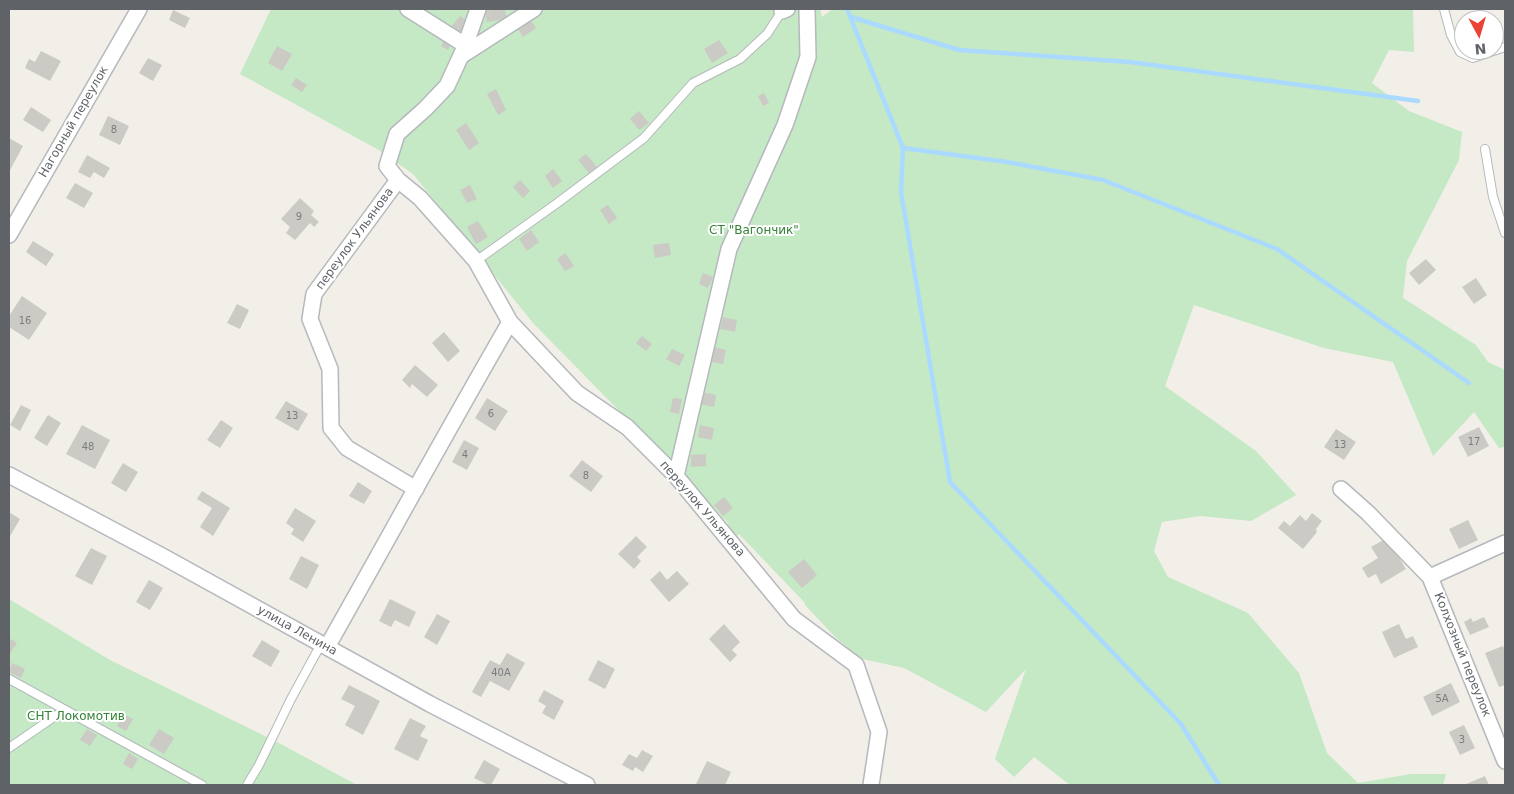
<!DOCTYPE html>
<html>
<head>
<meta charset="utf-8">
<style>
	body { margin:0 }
	#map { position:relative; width:1514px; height:794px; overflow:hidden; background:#f1efe8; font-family:"DejaVu Sans",sans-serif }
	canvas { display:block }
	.frame { position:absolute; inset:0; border:10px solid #5f6368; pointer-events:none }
	.north { position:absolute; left:1454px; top:10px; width:50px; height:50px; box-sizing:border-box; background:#fff; border:1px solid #bfc1c3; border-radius:50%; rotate:174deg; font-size:14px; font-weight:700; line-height:20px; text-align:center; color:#5f6368 }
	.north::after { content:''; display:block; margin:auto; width:18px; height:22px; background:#ea4335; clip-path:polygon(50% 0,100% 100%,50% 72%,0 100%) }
</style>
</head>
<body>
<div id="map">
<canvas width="1514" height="794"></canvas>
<div class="frame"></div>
<div class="north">N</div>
</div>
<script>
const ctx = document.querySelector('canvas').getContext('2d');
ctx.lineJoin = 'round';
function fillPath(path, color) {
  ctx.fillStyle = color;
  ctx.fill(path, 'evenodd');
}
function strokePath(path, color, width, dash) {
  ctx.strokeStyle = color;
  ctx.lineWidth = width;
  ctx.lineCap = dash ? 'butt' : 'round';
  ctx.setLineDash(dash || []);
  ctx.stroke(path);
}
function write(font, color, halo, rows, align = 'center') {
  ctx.font = font + ' "DejaVu Sans",sans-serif';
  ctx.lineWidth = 4;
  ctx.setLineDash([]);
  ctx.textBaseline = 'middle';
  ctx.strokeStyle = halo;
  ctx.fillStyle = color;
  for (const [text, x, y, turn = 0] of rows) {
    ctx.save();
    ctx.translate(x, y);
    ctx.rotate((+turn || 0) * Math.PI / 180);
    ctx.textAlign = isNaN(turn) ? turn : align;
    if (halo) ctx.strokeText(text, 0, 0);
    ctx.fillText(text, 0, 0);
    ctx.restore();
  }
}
fillPath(new Path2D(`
	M271,9H820L822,17L833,9H1413L1414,52L1389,50L1372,83L1409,111L1462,132L1459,160L1407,261L1403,298L1476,345L1488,362L1505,370V447L1499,448L1474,412L1433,456L1393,362L1324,348L1194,305L1165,386L1256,451L1296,495L1251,521L1200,516L1162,522L1154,551L1168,577L1248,613L1299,673L1327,753L1358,783L1411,774H1446L1443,785H1070L1034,757L1014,777L995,759L1026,669L986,712L904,668L858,658L845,645L837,639L805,605V603L739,534L733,539L726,528L728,523L708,502L704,504L687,480L533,323L413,174L377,149L240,74Z
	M9,599L110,660L275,741L357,785H9Z`), '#c5e8c5');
strokePath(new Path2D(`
	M847,9L903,148L901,192L950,482L1181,724L1219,785
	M851,17L959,50L1130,62L1418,101
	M903,148L1007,162L1103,180L1277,249L1469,383`), '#aadaff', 4.5);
fillPath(new Path2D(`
	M502,9H505L507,19L487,22L485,11Z
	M173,10L190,18L185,28L169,20Z
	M460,16L468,22L460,32L452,26Z
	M530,19L536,28L523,37L517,27Z
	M445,38L452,42L448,50L441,46Z
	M719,40L728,53L712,63L704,49Z
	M277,46L292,54L282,71L268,63Z
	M41,51L61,61L50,81L25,68L29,59L35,62Z
	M148,58L162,65L153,81L139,73Z
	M296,78L307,85L302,92L291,85Z
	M496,89L506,110L498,115L487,94Z
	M764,93L769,103L763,106L758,96Z
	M31,107L51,120L43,132L23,120Z
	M639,111L649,123L639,130L630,119Z
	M108,116L129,126L120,145L99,135Z
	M466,123L479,143L469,150L456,130Z
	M9,138L23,146L9,172Z
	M586,154L597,167L589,173L578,160Z
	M87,155L110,168L104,178L94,172L90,178L78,172Z
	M553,169L562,181L553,188L545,176Z
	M520,180L530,191L523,198L513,187Z
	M75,183L93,193L84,208L66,198Z
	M470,185L477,199L467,203L460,190Z
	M300,198L314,211L311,215L319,222L314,227L310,223L295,240L286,233L290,227L281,219Z
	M608,205L617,218L609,224L600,210Z
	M478,221L488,237L476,244L467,227Z
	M531,230L539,242L527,251L519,239Z
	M33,241L54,254L46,266L26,252Z
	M669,243L671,255L655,258L653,245Z
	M565,253L574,266L565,271L557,259Z
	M1426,259L1436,270L1419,285L1409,273Z
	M703,273L713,277L708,288L699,284Z
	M1476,278L1487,295L1474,304L1462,287Z
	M22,296L47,313L29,340L9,327V316Z
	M237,304L249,310L240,329L227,323Z
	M723,317L737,320L735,332L720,329Z
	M444,332L460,351L448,362L432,343Z
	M642,336L652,344L646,351L636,343Z
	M715,347L726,350L723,364L711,362Z
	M672,349L685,355L679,366L666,359Z
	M415,365L438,385L427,397L412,384L410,388L402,380Z
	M702,392L716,395L714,407L699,404Z
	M487,398L508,411L495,431L475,418Z
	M673,398L682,399L679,414L670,412Z
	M286,401L308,414L298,431L275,418Z
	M21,405L31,410L20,431L10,425Z
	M48,415L61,423L47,446L34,438Z
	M221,420L233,428L220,448L207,440Z
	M82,425L110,440L95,469L66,454Z
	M700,425L714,428L712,440L698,437Z
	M1479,427L1489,446L1468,457L1458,437Z
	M1336,429L1356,442L1344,460L1324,447Z
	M464,440L479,448L467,470L452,462Z
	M706,454V466L691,467V455Z
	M582,460L603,476L591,492L569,476Z
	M123,463L138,472L126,492L111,483Z
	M358,482L372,491L364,504L349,496Z
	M202,491L230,508L213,536L200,527L212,508L197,499Z
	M724,497L733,508L723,516L714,505Z
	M295,508L316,521L303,542L291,534L294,529L286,523Z
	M9,512L20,519L9,538Z
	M1312,513L1322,521L1316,529L1317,532L1303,549L1278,528L1284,521L1290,526L1300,515L1306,521Z
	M1468,520L1478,540L1459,549L1449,529Z
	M636,536L647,547L637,557L641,561L634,569L618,554Z
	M1387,538L1406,569L1381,584L1376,574L1368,578L1362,568L1378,558L1371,547Z
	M91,548L107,556L92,585L75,576Z
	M301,556L319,565L307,589L289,579Z
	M804,559L817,575L802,588L788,572Z
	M660,571L667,580L677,571L689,584L669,602L650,580Z
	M149,580L163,588L150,610L136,602Z
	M390,599L416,612L409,627L395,620L391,627L379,621Z
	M437,614L450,621L437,645L424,637Z
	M1484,617L1489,627L1470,635L1464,622L1471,618L1473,622Z
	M724,624L740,642L732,650L737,655L730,662L709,639Z
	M1399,624L1406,639L1413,636L1418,647L1394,658L1382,632Z
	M9,638L17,643L9,655Z
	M262,640L280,651L271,667L252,656Z
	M1503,646L1505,650V685L1499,687L1485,653Z
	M507,653L525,663L509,691L490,681L481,697L472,692L490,660L500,665Z
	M598,660L615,669L605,689L588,680Z
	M12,663L25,669L21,678L9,672Z
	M1451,683L1460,702L1432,716L1423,697Z
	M349,685L380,701L363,735L345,725L355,706L341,699Z
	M544,690L564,701L554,720L542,713L546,706L538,701Z
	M123,714L133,719L126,731L117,726Z
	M410,718L426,726L420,736L428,740L418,761L394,749Z
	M1464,725L1475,748L1460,755L1449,732Z
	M87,729L97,735L90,746L80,740Z
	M159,729L174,738L164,754L149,745Z
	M642,750L653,756L643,772L635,767L633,771L622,765L629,754L637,758Z
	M129,753L138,759L132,769L123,764Z
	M484,760L500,769L491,785H488L474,778Z
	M707,761L731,772L725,785L696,784Z
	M1485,776L1489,785H1464Z`), '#cccac5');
const service = new Path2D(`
	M1444,9L1451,35L1460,52L1473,58L1505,47
	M1485,149L1493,197L1505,233
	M476,261L556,204L644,138L693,83L740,59L767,34L782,11
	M9,679L202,785
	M9,748L64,710
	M247,785L259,765L291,699L321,644`);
const minor = new Path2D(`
	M408,9L465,45
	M478,9L464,49L447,86L425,109L397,134L387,166L398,180L420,198L476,261L510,322L577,393L627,427L676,476L794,619L856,665L879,732L871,785
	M782,11L787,9
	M461,56L534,9
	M398,180L314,294L310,319L330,369L331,428L347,448L416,489
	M9,235L139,9
	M9,475L162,556L430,704L587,785
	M676,476L729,249L785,125L808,57L807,9
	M1341,489L1368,513L1430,577L1505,761
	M1430,577L1505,543
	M327,647C388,539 448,429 510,322`);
strokePath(service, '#b5b8bc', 10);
strokePath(minor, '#b5b8bc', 18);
strokePath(service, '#fff', 8);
strokePath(minor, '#fff', 15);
write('10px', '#7a7d7f', null, [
	["8",114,130],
	["9",299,217],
	["16",25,321],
	["6",491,414],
	["13",292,416],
	["17",1474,442],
	["13",1340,445],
	["48",88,447],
	["4",465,455],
	["8",586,476],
	["40А",501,673],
	["5А",1442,699],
	["3",1462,740]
]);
write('12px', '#5f6368', '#fff', [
	["Нагорный переулок",74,122,-60],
	["переулок Ульянова",355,239,-54],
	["переулок Ульянова",702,509,49],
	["улица Ленина",297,631,29],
	["Колхозный переулок",1462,655,68]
]);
write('12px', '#348238', '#fff', [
	["СТ \"Вагончик\"",754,231],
	["СНТ Локомотив",76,717]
]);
</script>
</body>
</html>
